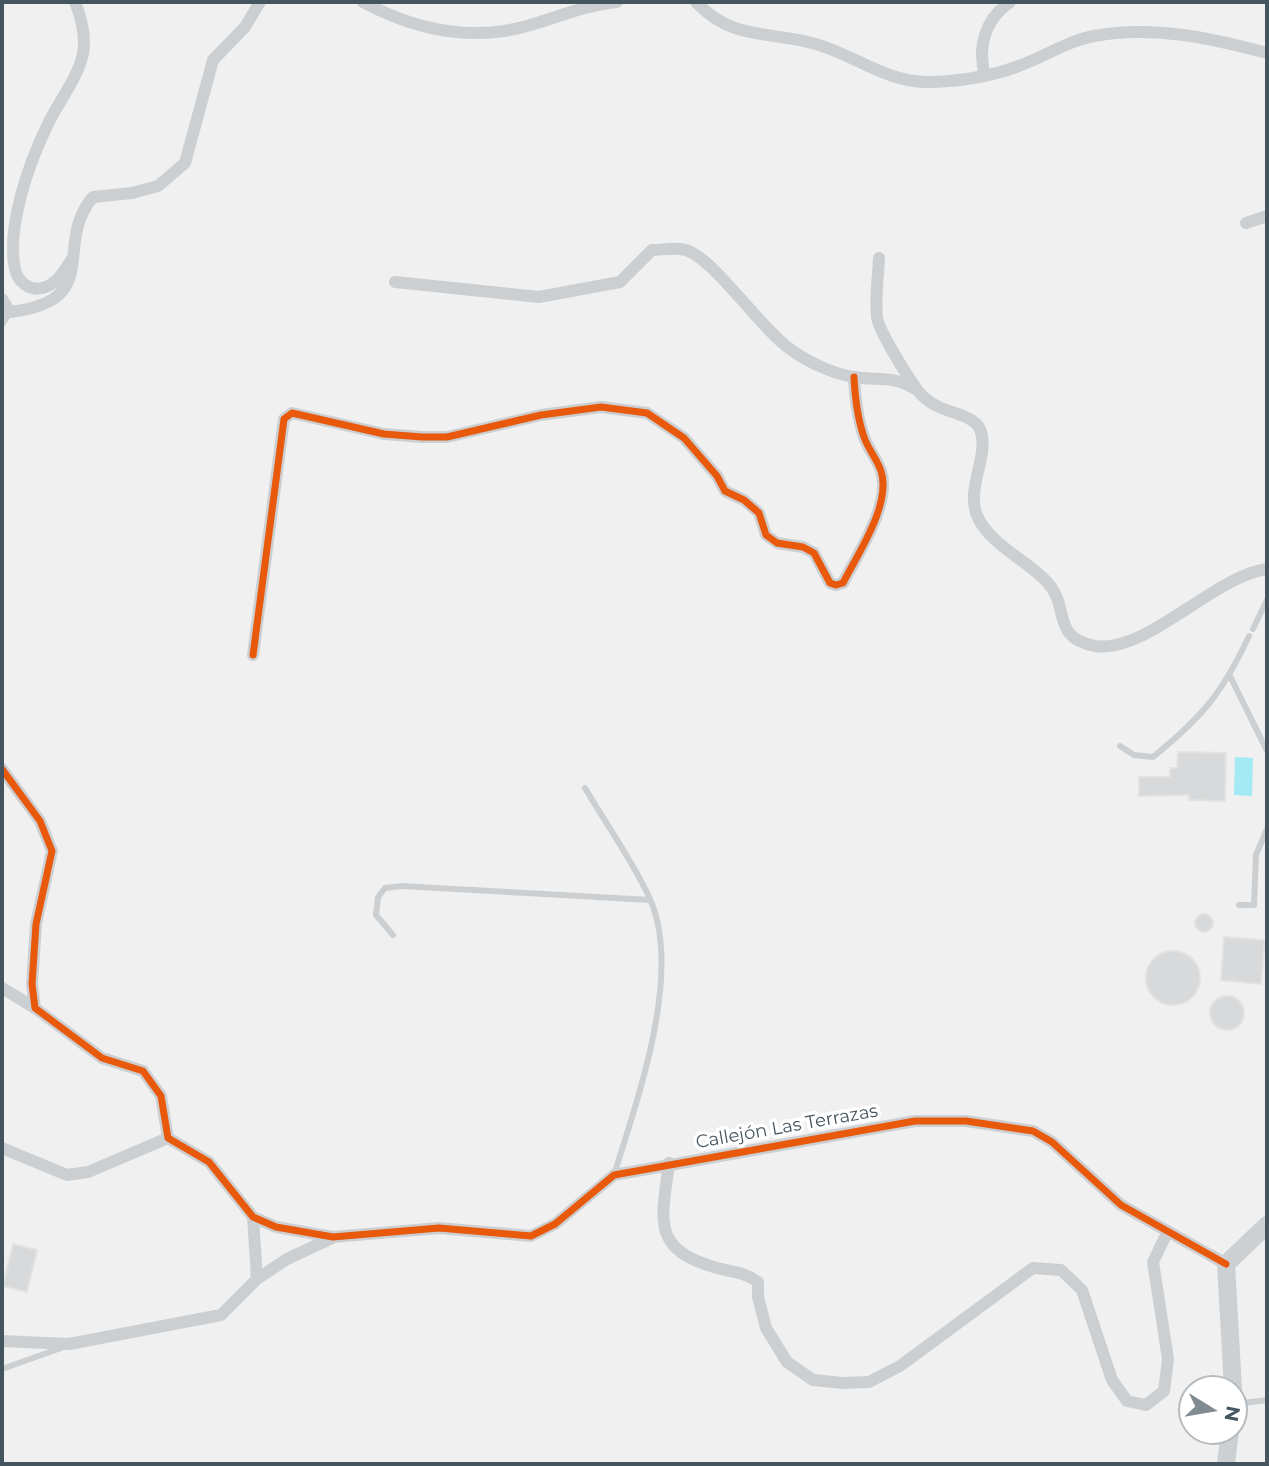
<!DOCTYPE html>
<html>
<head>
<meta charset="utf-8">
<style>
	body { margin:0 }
	#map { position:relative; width:1269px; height:1466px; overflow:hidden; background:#f1f0f0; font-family:Montserrat,sans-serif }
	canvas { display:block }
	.frame { position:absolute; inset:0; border:4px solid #45555f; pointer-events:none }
	.north { position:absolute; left:1178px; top:1375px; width:70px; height:70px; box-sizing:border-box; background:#fff; border:2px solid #b5bbbf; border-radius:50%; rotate:101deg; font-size:19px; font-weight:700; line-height:28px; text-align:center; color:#45555f }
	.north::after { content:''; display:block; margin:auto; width:24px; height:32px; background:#818b92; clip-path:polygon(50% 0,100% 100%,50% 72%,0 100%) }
</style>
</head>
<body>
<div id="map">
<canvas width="1269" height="1466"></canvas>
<div class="frame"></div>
<div class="north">N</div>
</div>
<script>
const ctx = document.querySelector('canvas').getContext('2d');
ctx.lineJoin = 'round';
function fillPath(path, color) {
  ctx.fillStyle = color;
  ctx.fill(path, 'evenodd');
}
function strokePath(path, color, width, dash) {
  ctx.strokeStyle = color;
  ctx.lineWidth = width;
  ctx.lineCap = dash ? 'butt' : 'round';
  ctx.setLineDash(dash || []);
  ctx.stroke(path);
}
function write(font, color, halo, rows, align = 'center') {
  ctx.font = font + ' Montserrat,sans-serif';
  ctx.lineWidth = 7;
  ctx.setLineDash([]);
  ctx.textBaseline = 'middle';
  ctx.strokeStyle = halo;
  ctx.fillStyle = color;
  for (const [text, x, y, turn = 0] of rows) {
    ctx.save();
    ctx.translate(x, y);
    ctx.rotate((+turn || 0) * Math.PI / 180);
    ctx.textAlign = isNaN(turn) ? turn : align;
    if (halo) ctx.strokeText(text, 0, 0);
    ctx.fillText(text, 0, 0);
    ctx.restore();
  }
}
fillPath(new Path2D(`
	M1235,757L1253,758L1252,796L1234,795Z`), '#a3eaf4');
const building = new Path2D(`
	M1178,752L1226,753L1225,801L1189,800V795L1139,796V777H1170V768H1177Z
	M1195 923a9 9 0 1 1 18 0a9 9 0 1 1-18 0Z
	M1224,937L1265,940L1261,984L1221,980Z
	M1146 978a27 27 0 1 1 54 0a27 27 0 1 1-54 0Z
	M1210 1013a17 17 0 1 1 34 0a17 17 0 1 1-34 0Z
	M13,1244L37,1250L27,1292L3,1286Z`);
fillPath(building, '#d7d9da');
strokePath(building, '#e2e2e3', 2);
strokePath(new Path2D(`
	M2,325L10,312
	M1253,629L1267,600
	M1230,676L1267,751
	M1120,746L1134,755L1153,757C1202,717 1222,694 1249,636
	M585,788C606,824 633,861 650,899C683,974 637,1100 614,1175
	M1239,905H1254L1256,855L1267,829
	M393,935L376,915L378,897L385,888L402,886L650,900
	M2,1369L61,1348
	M1234,1404L1267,1400`), '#cccfd1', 6);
strokePath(new Path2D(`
	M363,2C417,31 474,43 534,24C563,15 587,5 617,2
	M696,2C732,40 766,31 812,43C852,53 885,82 927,82C955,82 989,77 1016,67C1042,58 1067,41 1094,36C1152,25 1211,38 1267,53
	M985,76C977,47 985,19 1010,2
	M1246,223L1267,216
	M879,258C878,277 875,298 877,317C878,330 909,379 918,391C923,397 932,404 939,407C951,413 974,416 980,429C990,454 967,486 976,513C987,544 1028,560 1048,583C1070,608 1051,638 1095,646C1146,654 1214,576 1267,569
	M72,259C64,271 57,285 42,288C29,291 18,282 15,269C6,228 29,163 47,126C58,102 77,80 83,54C86,37 81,17 75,2
	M395,282L539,297L620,282L652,250C662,250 675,247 685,250C711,255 761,329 790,349C806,361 833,374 854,377C877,381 894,375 915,389
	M2,299L10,312C105,301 52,245 93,197L132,193L158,186L185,163L213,60L245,27L260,2
	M253,655L284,419L292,413L384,434L422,437H447L541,415L601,407L647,413L684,438L717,476L725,491L744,500L759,513L766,535L777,543L803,547L814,553L830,583L836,585L843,583C857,555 892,504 881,471C877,459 868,449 864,437C857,417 855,397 854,377
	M2,769L40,821L52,851L36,924L32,984L35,1008L102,1058L143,1071L161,1096L168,1138L209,1162L253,1217L276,1227L333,1237L439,1228L531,1236L555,1224L614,1175L915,1121H966L1033,1131L1052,1142L1121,1205L1226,1264
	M2,988L35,1008
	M2,1148L67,1175L88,1172L168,1138
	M669,1163C662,1220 650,1249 717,1268C732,1272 745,1272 758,1282V1297L766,1328L787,1362L813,1380L843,1383L869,1382L900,1366L1033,1268L1061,1270L1082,1290L1112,1380L1127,1401L1146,1405L1164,1391L1168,1359L1153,1262L1167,1233
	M253,1217L257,1279
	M2,1341L69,1344L221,1315L257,1279L287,1259L332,1238`), '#cccfd1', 12);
strokePath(new Path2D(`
	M1233,1389L1226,1264L1267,1225
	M1226,1464L1230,1431`), '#ccd0d3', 18);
strokePath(new Path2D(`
	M253,655L284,419L292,413L384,434L422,437H447L541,415L601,407L647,413L684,438L717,476L725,491L744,500L759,513L766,535L777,543L803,547L814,553L830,583L836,585L843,583C857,555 892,504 881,471C877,459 868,449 864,437C857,417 855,397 854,377
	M2,769L40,821L52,851L36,924L32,984L35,1008L102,1058L143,1071L161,1096L168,1138L209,1162L253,1217L276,1227L333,1237L439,1228L531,1236L555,1224L614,1175L915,1121H966L1033,1131L1052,1142L1121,1205L1226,1264`), '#e8590c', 7);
write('18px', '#45555f', '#fff', [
	["Callejón Las Terrazas",787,1127,-10]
]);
</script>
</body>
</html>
